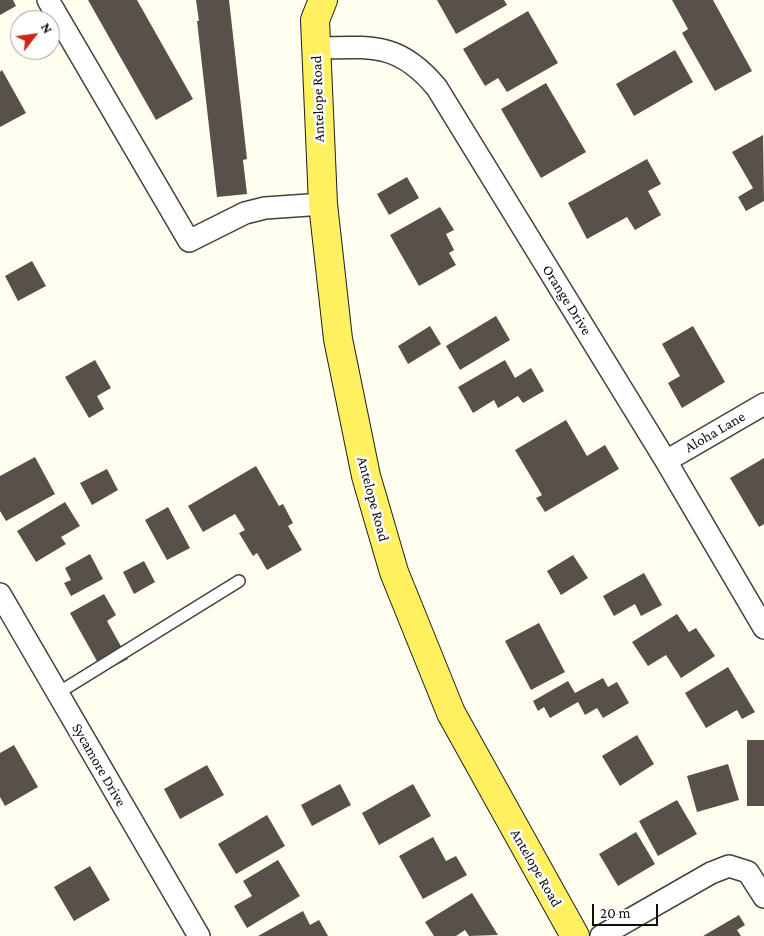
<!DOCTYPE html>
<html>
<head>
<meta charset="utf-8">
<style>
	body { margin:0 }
	#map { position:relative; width:764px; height:936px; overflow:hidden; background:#fffeef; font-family:"Crimson Pro",serif }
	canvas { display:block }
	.north { position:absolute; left:10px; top:10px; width:50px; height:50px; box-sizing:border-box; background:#fff; border:1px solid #9f9f9f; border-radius:50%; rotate:60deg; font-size:14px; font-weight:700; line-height:20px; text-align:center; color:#0e0e0e }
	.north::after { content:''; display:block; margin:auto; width:18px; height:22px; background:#ca2b19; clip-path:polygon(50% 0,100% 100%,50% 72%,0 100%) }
	.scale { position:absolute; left:592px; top:904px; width:66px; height:22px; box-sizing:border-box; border:2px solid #0e0e0e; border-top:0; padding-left:6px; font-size:15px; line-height:18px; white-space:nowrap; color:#0e0e0e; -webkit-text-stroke:4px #fff; paint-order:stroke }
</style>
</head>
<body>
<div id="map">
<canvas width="764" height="936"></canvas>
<div class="north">N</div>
<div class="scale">20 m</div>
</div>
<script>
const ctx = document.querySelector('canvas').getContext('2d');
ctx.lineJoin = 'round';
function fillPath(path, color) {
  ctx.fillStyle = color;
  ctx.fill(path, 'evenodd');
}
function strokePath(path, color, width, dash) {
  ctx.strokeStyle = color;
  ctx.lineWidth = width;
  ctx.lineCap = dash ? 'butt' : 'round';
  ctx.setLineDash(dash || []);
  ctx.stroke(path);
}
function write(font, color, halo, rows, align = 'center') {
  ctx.font = font + ' "Crimson Pro",serif';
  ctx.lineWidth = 5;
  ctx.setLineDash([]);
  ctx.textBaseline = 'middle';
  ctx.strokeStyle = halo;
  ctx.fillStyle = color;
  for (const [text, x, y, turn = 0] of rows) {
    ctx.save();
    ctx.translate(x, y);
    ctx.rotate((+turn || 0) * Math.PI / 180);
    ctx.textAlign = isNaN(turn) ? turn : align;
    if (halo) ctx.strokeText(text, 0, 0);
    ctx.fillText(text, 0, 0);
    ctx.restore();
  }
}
fillPath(new Path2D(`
	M0,0H13L16,6L0,15Z
	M88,0H137L193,99L156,120Z
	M196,0H229L247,159L243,160L247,194L217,197L197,21H199Z
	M437,0H504L507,5L456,34Z
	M672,0H713L752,71L715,91L682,33L688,29Z
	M528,11L558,63L507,92L498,78L485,86L463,49Z
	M675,50L693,82L634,116L616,84Z
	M2,70L26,113L0,127V72Z
	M546,83L586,152L541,178L501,109Z
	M763,135L764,201L746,211L738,197L753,188L732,152Z
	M647,159L661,184L648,191L661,215L635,230L627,217L587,239L568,203Z
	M407,177L419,198L389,215L377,194Z
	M440,207L454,230L446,234L454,250L449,253L456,265L419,286L390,235Z
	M32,261L46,286L18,301L5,276Z
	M496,316L510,340L460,370L446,346Z
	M430,326L441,344L408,364L398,346Z
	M693,326L725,382L682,408L668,383L680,376L662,344Z
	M95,360L111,388L97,396L104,409L89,418L65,377Z
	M505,360L515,378L531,368L544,391L523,403L518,396L498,408L494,400L473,413L458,387Z
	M566,420L587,456L605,445L619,469L545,512L536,498L542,495L515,450Z
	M35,457L55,494L6,521L0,511V476Z
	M764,458V524L759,527L730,478Z
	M256,466L279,506L283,504L293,523L288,526L302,550L267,570L257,553L253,556L239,533L245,530L235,514L203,532L188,506Z
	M107,469L118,490L92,505L80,483Z
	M65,502L80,526L61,537L66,544L36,562L17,531Z
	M168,507L190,548L167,560L145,520Z
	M90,554L103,579L71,596L64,583L71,580L65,568Z
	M573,555L588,578L561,595L547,571Z
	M144,561L155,582L134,594L123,572Z
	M644,573L662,605L641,616L635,604L614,616L603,596Z
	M104,594L116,615L107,621L128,659L103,672L70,613Z
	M677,614L689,632L696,628L715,656L681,678L666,655L648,666L632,642Z
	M539,623L565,672L531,690L505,641Z
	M728,667L755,712L742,719L737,710L706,728L685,693Z
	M603,678L608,687L617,682L629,703L603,718L597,708L585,715L578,702L550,718L544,707L538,711L533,701L568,681L575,693Z
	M637,735L654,764L620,786L602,756Z
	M747,740H764V806H747Z
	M14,745L38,787L5,806L0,797V753Z
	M728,764L739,800L697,812L687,776Z
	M207,765L224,795L180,819L164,789Z
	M340,784L351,805L312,826L301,805Z
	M413,784L431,816L379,845L362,813Z
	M677,800L697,834L658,856L639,821Z
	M267,815L285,846L236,874L218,844Z
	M636,832L655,864L618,886L599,854Z
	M433,837L446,861L456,856L467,875L423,899L399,856Z
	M278,860L300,896L247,928L234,906L252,896L243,881Z
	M90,866L110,900L74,921L54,887Z
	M472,893L498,935L469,936L465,930L456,936H434L425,922Z
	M303,911L310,925L319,920L328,936H258Z
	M739,915L745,925L737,930L741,936H703Z`), '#575149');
const lane = new Path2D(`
	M58,693L239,581`);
const street = new Path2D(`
	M48,0L189,241L245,213L265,208L323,204
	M316,48C372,47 399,42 437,88L666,461L764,628
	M666,461L764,404
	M0,594L199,936
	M601,936L711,873L729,866L748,872L764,897`);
const primary = new Path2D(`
	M323,0L315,20L323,204L338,339L366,476L394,572L451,713L575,936`);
strokePath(lane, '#414141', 14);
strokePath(street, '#414141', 24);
strokePath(primary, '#1f1f1f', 30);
strokePath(lane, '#fff', 11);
strokePath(street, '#fff', 21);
strokePath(primary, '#fff05f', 28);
write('15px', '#0e0e0e', '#fff', [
	["Antelope Road",318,99,-92],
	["Orange Drive",567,300,58],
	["Aloha Lane",715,432,-30],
	["Antelope Road",373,499,75],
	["Sycamore Drive",99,765,60],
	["Antelope Road",536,868,60]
]);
</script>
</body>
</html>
